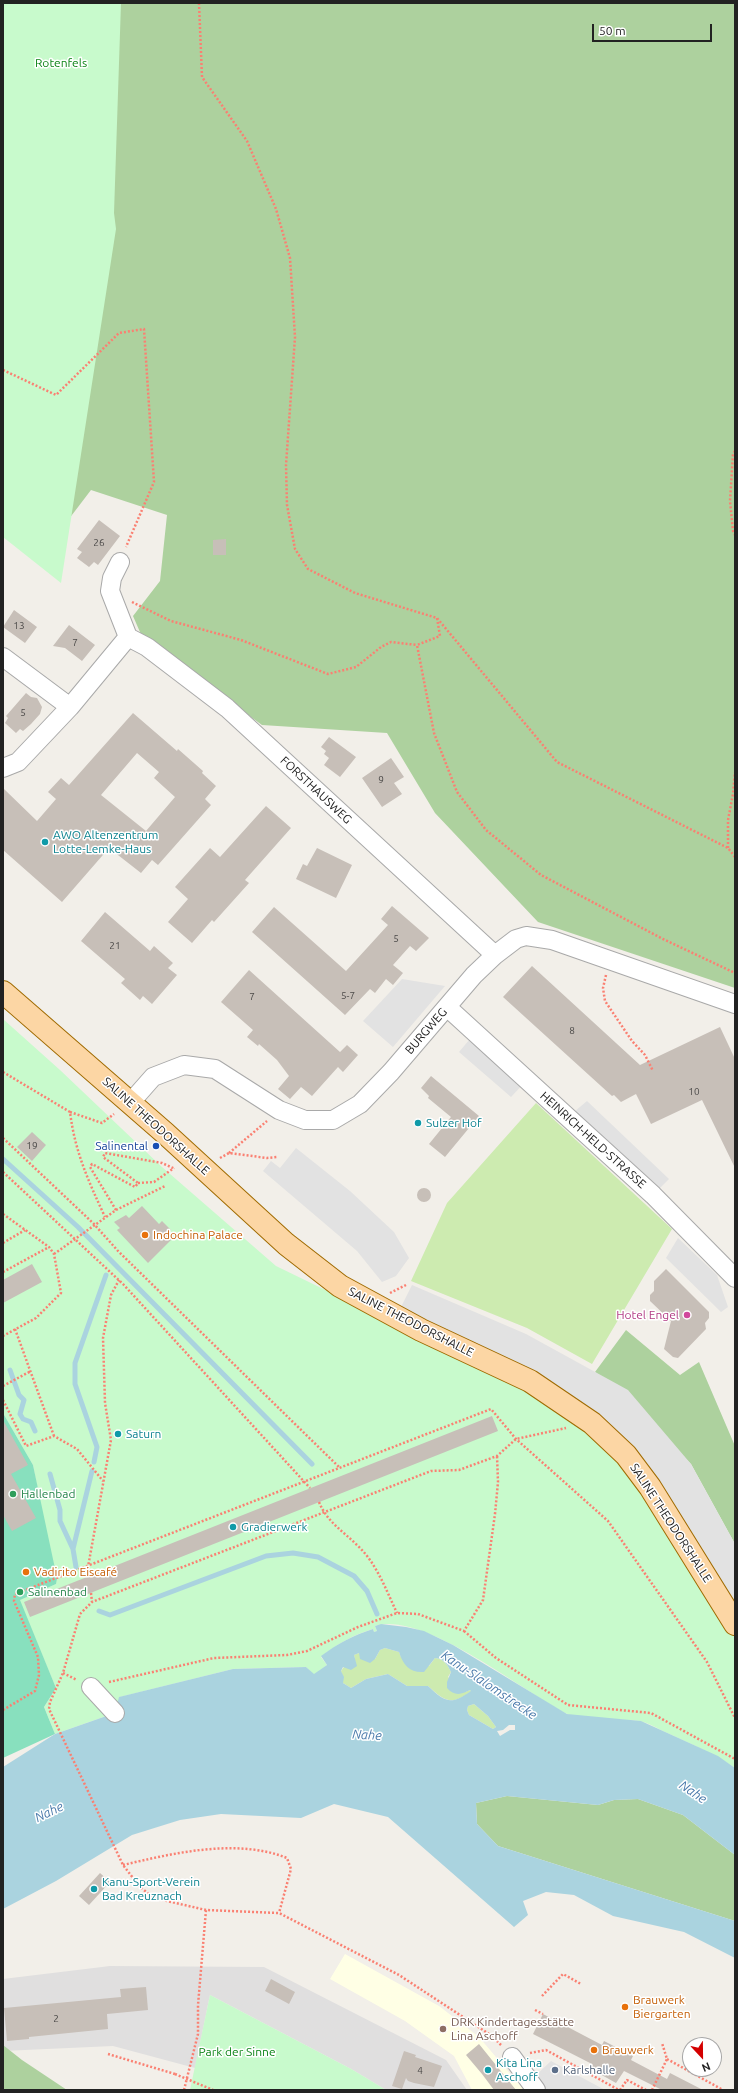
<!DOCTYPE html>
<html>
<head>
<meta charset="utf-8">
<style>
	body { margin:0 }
	#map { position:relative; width:738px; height:2093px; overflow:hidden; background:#f2efe9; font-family:Ubuntu,sans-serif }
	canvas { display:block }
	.frame { position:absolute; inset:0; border:4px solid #222; pointer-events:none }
	.north { position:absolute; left:682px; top:2037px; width:40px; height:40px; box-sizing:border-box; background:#fff; border:1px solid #a7a7a7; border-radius:50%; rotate:158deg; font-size:11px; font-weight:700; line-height:16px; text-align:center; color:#222 }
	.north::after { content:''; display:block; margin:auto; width:14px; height:18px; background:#d40000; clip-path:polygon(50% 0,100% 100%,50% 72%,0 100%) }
	.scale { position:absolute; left:592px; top:24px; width:120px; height:18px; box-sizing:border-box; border:2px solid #222; border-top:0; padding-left:5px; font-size:12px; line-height:14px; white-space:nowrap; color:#222; -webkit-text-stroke:3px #fff; paint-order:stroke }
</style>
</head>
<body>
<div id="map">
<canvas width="738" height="2093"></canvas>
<div class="frame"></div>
<div class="north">N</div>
<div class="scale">50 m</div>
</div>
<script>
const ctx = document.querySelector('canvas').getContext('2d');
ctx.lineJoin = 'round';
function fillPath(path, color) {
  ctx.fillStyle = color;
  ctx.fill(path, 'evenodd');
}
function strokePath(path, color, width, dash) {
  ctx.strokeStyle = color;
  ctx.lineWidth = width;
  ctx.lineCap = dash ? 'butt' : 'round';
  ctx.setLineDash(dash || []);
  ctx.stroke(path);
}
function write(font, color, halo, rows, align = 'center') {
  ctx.font = font + ' Ubuntu,sans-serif';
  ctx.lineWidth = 3;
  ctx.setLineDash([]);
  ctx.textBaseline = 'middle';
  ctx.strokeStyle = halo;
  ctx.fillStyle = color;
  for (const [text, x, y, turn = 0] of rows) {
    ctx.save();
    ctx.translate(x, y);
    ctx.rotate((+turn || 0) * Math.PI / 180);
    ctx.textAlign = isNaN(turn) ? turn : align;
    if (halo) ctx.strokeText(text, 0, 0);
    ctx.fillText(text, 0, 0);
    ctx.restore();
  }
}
fillPath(new Path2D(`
	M110,1966L264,1967L446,2060L467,2090H386L353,2070L210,1995L195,2068L113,2046L3,2051V1979Z`), '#e0dfdf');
fillPath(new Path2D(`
	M345,1954L439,2006L479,2037L524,2090H472L454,2056L405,2021L330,1979Z`), '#ffffe5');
fillPath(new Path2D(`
	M536,1103L672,1229L592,1364L527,1328L411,1281L447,1203Z
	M385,1648L399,1652L401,1657L429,1666L435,1658C444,1659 447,1664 451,1672L448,1677L465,1692L470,1690L472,1691C451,1705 447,1703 428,1686H407L388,1674L366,1679L351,1688L343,1683L341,1671L344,1667L356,1666L354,1655L359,1653L375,1659L380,1650Z
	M474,1704L488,1716L496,1727L493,1729L469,1715L467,1710L468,1706Z`), '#cdebb0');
fillPath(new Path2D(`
	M3,3H735V988L538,922L435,813L387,733L262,725L143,639L133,616L160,581L167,515L91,490L43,553Z
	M626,1330L680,1375L699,1362L735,1446V1544L691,1464L595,1372Z
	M507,1796L598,1805L614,1800L638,1799L683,1815L735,1855V1921L498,1846L477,1824L476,1803Z
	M3,2045L22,2060L67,2090H3Z`), '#add19e');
fillPath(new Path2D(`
	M3,3H121L114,213L116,229L61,583L3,537Z
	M3,1019L60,1070L162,1167L276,1266L525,1387L588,1429L621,1459L735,1635V1768C713,1753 689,1743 665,1732C657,1728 648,1723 640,1721C624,1719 576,1719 565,1713C521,1690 423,1611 375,1626L377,1631L374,1632L373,1629C353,1635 337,1644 321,1657L327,1665L314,1675L306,1667L233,1669L120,1697L115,1713L55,1734L44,1707L56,1688L19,1600L56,1584L33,1465L3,1413Z
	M210,1995L353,2070L386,2090H190Z`), '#c8facc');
fillPath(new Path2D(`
	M3,1413L33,1465L57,1578L56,1584L20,1600L56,1688L44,1707L55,1734L3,1758Z`), '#88e0be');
fillPath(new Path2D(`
	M402,979L445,986L393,1047L363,1021Z
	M475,1033L527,1080L511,1097L459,1052Z
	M587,1101L669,1179L653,1195L568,1117Z
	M296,1148L350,1191L394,1232L409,1258L396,1276L382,1282L357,1251L263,1171L271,1161L280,1168Z
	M678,1238L717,1275L728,1307L721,1312L666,1258Z
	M412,1285L526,1334L628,1390L691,1464L735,1544V1616L629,1452L398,1313Z
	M551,2061L605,2090H542L532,2079Z`), '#e2e2e2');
fillPath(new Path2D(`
	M381,1624L406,1627L424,1631L453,1645L567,1714L641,1721L718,1756L735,1768V1855L683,1815L638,1799L614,1800L598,1805L507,1796L476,1803L477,1824L498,1846L735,1921V1958L684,1932L613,1916L574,1895L546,1892L523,1901L528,1915L514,1927L388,1817L334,1804L301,1818L221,1814L180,1820L132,1835L56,1881L3,1909V1767L55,1734L115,1713L119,1697L233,1669L306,1667L314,1674L327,1665L321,1656C337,1644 354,1635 373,1629L374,1632L377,1631L375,1626ZM385,1648L399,1652C403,1665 410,1673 424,1672L435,1658C444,1659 447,1664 451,1672L447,1682V1688C454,1696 461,1695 470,1690L471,1691C451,1705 446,1703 428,1686H407L388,1674L366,1679L351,1688L343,1683L344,1677L341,1671L343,1667L351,1670L357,1666L354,1655L359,1653L360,1659L370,1663L375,1659L380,1650ZM474,1704L488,1716L496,1727L493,1729L469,1715L467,1710L468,1706ZM509,1725H515V1730H510L500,1736L497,1731L503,1730Z`), '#aad3df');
strokePath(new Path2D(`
	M3,1159L78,1227L312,1464
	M10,1370L19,1395L24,1400L20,1414L23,1419L31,1422L35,1431
	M94,1462L97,1447L75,1384V1363L106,1275
	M50,1474L60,1510V1521L73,1549
	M76,1567L73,1549L92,1471
	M99,1611L110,1615L266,1556L293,1553L318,1557L354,1576L367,1591L377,1614`), '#aad3df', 5);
fillPath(new Path2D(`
	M99,520L120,536L98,565L94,562L89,567L77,558L82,552L77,549Z
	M226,539V555H213V540Z
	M14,610L37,627L25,643L3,627Z
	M69,625L95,645L82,661L65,648L53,646Z
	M26,693L31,697L37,698L42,707L40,714L31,724L23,731L20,729L16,733L5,723L8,718L6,716Z
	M133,713L177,751L178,749L203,771L202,773L216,786L205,799L211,805L158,865L152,860L141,873L109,848L62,902L3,850V788L37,821L56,799L48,792L61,778L69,785ZM137,753L159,772L154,778L175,797L146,831L101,795Z
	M329,737L356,757L340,777L324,765L329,758L324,754L326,751L321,747Z
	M391,758L404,777L394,783L402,794L382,807L362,778Z
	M266,806L291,828L245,880L249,883L214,922L212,920L192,943L168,922L188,899L175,887L210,848L220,857Z
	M317,848L352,865L336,898L296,879L303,864L307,866Z
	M392,906L429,938L416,951L410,946L393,965L403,973L393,985L386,979L375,993L370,989L345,1015L252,932L274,907L346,971L388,925L381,919Z
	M105,912L150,951L154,946L173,963L168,968L177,975L152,1004L143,996L140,1000L121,983L125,979L81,941Z
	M532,966L640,1065L720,1027L735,1059V1168L702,1100L651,1124L636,1094L621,1102L614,1095L612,1096L503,997Z
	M249,970L340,1052L347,1045L358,1055L343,1072L338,1067L312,1096L301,1087L290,1099L278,1089L289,1076L277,1060L259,1044L258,1046L247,1037L253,1030L221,1002Z
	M431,1076L479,1116L445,1157L429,1144L451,1117L428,1098L429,1096L421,1088Z
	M32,1132L46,1145L32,1161L17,1147Z
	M417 1195a7 7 0 1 1 14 0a7 7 0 1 1-14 0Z
	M142,1206L159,1224L162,1221L171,1230L168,1233L173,1238L148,1263L117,1230L120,1228L114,1222L126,1215L129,1218Z
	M32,1264L42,1282L3,1303V1280Z
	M666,1269L709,1312V1318L705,1323L706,1329L678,1358L673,1357L664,1349L671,1321L650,1301V1295L654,1291V1281Z
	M492,1416L498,1431L30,1617L24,1602Z
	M3,1420L28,1465L11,1474L36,1518L12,1531L3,1515Z
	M100,1873L110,1882L89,1905L79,1896Z
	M271,1979L295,1992L289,2004L265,1991Z
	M146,1987L148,2010L107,2014L108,2029L29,2037V2039L7,2041L4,2008L121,1997L120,1989Z
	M543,2014L602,2045L604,2041L633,2056L631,2060L667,2079L670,2073L703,2090H662L624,2071L616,2083L591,2069L592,2064L533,2034Z
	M479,2044L516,2090H494L482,2074L466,2055Z
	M404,2051L416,2055L415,2057L442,2066L434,2087L414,2083L408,2081L406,2078L402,2089L392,2086Z`), '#c7bfb8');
const minor = new Path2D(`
	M120,562L112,578L110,591L128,637L147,647L227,708L495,955
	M3,657L70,707
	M3,768L18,762L70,707L128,637
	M447,1007L653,1195L735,1278
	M131,1102L153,1077L184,1065L215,1069L279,1110L305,1120H333L360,1104L391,1072L474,975L495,955L516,939L526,936L552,940L735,1004
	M91,1687L115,1713
	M512,2057L536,2090`);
const major = new Path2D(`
	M3,992L166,1134L286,1244L340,1286L421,1330L530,1381L592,1423L626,1455L650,1487L735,1624`);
strokePath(minor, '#a9a9a9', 20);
strokePath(major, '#a06b00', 24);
strokePath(new Path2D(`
	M199,3L202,77L247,141L276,209L290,258L295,337L286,465L287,505L295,549L308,569L355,593L437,618L557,762L728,848L735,857
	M3,370L56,395L119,333L144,329L154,482L126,547
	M735,451L733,454L730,501L733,531L735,535
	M132,602L171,621L241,640L328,674L356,667L381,647L391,642L417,645
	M437,618L440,636L417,645L434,733L457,792L486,830L541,875L663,939L735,973
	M728,848V820L733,794L735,772
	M606,975L603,988L605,1001L632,1041L645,1055L653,1071
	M3,1072L70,1112C75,1152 88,1180 105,1217
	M70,1112L102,1123L114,1114
	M3,1138L94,1224L118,1251L339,1467
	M229,1153L267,1121
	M220,1158L229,1153L267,1158L277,1157
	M3,1172L123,1284L310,1488
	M138,1183L154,1182L174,1168
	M116,1210L90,1167L92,1164L135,1187L138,1183L103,1157L105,1153L162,1163L173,1168
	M3,1214L49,1247L54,1254L61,1293L36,1318L3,1336
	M3,1243L25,1230
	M54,1254L116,1210L165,1186
	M3,1272L49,1247
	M390,1293L406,1285
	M15,1329L54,1436
	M3,1386L31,1371
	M3,1400L26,1446L54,1436L77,1449L103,1481
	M319,1502C327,1522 343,1531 358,1546C377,1564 386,1590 397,1613
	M90,1576L88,1567L111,1440L105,1403L103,1338L111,1295L119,1280
	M91,1593L92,1602
	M464,1631L496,1658L568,1705L651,1713L735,1759
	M63,1673L77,1680
	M109,1682L214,1658L287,1655L307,1651L358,1627L397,1613L418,1614L464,1631L483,1600L495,1514L498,1482L497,1456
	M3,1710L35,1691L39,1675L38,1657L14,1601L15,1594L491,1409L516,1439L608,1521L707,1662L735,1718
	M123,1865C174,1853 237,1838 287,1858L291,1869L279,1913
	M542,1996L563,1974L581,1984
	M535,2010L543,2014
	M501,2045L492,2036L399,1975L279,1913L206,1910L154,1898L140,1887L123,1865L49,1709L50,1702L63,1673L80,1614L92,1602L431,1471L459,1470L497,1456L516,1439L566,1428
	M530,2053L546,2050L619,2090
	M108,2054L175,2074
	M667,2059L723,2090
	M184,2090L198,2034V2005L206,1910
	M620,2090L627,2080L646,2090
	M652,2090L667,2059L662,2043`), '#fa8072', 2.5, [2, 2]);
strokePath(minor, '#fff', 18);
strokePath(major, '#fcd6a4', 22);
strokePath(new Path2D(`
	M175,2074L213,2090`), '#fa8072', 2.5, [2, 2]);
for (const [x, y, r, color] of [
	[45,842,4,"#0f9aa8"],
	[418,1123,4,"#0f9aa8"],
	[156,1146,4,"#1a4fb4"],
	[145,1235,4,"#e8710a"],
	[687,1315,4,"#d1479c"],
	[118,1434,4,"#0f9aa8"],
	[13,1494,4,"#2e9e5b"],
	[233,1527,4,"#0f9aa8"],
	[26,1572,4,"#e8710a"],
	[20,1592,4,"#2e9e5b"],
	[94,1889,4,"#0f9aa8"],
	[625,2007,4,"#e8710a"],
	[443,2029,4,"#8d6e63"],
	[594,2050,4,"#e8710a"],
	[488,2070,4,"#0f9aa8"],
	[555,2070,4,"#5c6f8a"]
]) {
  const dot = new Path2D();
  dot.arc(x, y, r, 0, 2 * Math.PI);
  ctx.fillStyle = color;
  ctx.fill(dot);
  strokePath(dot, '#fff', 1.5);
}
write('10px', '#4b4948', null, [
	["26",99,543],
	["13",19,626],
	["7",75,643],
	["5",23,713],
	["9",381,780],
	["5",396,939],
	["21",115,946],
	["5-7",348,996],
	["7",252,997],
	["8",572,1031],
	["10",694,1092],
	["19",32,1146],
	["2",56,2019],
	["4",420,2071]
]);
write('12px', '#0c8416', '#fff', [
	["Rotenfels",61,63],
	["Park der Sinne",237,2052]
]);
write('12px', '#222', '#fff', [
	["FORSTHAUSWEG",316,790,43],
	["BURGWEG",426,1031,-49],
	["SALINE THEODORSHALLE",156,1126,42],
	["HEINRICH-HELD-STRASSE",593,1140,42],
	["SALINE THEODORSHALLE",411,1322,27],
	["SALINE THEODORSHALLE",671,1523,57]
]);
write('12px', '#0d838f', '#fff', [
	["AWO Altenzentrum",53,835],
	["Lotte-Lemke-Haus",53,849],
	["Sulzer Hof",426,1123],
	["Saturn",126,1434],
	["Gradierwerk",241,1527],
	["Kanu-Sport-Verein",102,1882],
	["Bad Kreuznach",102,1896],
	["Kita Lina",496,2063],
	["Aschoff",496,2077]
], 'left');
write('12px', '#164399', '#fff', [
	["Salinental",148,1146]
], 'right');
write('12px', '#c56008', '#fff', [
	["Indochina Palace",153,1235],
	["Vadirito Eiscafé",34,1572],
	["Brauwerk",633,2000],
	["Biergarten",633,2014],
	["Brauwerk",602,2050]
], 'left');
write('12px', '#b23c85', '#fff', [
	["Hotel Engel",679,1315]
], 'right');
write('12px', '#27864d', '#fff', [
	["Hallenbad",21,1494],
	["Salinenbad",28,1592]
], 'left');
write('12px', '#785e54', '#fff', [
	["DRK Kindertagesstätte",451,2022],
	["Lina Aschoff",451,2036]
], 'left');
write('12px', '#4e5e75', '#fff', [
	["Karlshalle",563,2070]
], 'left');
write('italic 13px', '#4a7aab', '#fff', [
	["Kanu-Slalomstrecke",489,1685,34],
	["Nahe",367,1735,3],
	["Nahe",693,1792,34],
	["Nahe",49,1812,-26]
]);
</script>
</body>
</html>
